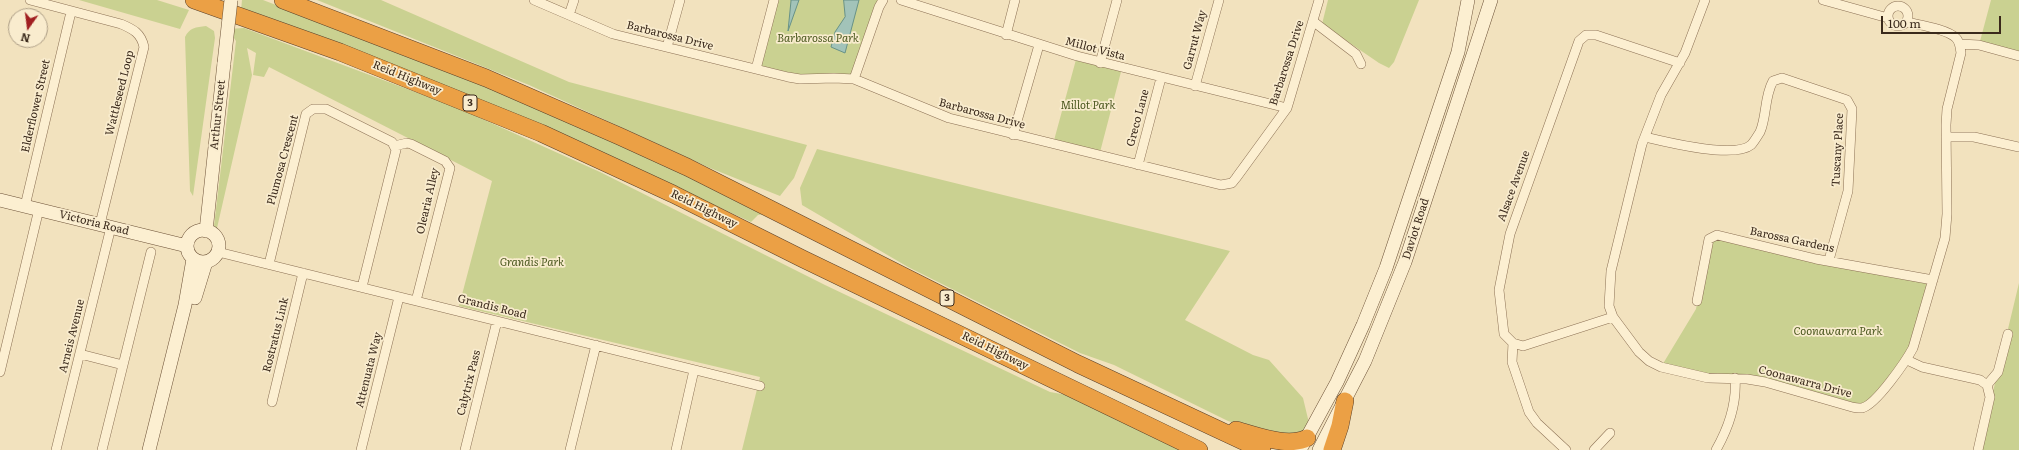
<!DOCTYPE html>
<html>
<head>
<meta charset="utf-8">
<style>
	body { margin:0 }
	#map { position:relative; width:2019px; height:450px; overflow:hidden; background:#f2e2be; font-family:Literata,serif }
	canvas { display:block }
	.north { position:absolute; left:8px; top:8px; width:40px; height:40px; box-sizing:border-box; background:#f9ecce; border:1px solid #ad9e86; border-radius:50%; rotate:194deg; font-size:11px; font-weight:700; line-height:16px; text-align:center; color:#3a291b }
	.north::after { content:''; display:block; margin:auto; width:14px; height:18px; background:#a11f21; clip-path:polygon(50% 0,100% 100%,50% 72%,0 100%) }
	.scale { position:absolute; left:1881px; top:16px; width:120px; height:18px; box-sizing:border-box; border:2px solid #3a291b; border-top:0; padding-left:5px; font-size:12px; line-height:14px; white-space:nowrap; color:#3a291b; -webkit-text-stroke:3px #f9ecce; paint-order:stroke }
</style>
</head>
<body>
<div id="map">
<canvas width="2019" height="450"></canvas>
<div class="north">N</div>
<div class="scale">100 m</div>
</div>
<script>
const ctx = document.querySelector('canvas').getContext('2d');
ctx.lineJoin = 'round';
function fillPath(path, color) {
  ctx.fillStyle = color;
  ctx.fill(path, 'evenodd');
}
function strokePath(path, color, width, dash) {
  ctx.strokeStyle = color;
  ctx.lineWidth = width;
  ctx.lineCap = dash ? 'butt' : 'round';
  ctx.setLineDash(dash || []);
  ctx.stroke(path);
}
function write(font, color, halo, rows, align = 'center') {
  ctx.font = font + ' Literata,serif';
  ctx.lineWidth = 3.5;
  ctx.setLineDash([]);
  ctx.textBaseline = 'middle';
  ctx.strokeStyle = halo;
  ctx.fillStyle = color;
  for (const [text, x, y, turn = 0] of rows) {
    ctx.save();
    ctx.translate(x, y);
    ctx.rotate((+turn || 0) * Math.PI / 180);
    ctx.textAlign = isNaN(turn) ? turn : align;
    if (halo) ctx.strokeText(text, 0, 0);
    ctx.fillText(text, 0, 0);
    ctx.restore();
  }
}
fillPath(new Path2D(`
	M79,0H157L189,10L180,29Z
	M242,0H263L489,87L616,142L766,214L758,215L751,222L659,180L241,11Z
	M317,0H381L569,82L807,145L794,178L780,196L710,168L529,85Z
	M774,0H883L854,79H816L756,69Z
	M1328,0H1419L1394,62L1389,68L1379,63L1322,24Z
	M1991,0H2019V56L1979,45Z
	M206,26L214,31L215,38L193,196L190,191L185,37C189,28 196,27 206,26Z
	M244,28L458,108L600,172L825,285L1050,392L1067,395L1190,450H742L760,377L459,306L492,181L269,67L264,77L253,75L256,53L247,48L252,75L217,228L214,226L236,41L228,29Z
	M1077,56L1122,68L1099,156L1053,144Z
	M817,149L1230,251L1185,320L1253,355L1269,360L1303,398L1309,423L1299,435L1273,434L1228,421L1114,365L1080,353L908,267L802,205L800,188Z
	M1718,236L1933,280L1913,348L1862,408L1765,382L1708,378L1661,367L1696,309L1709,239Z
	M2019,283V450H1979Z`), '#cad191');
const water = new Path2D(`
	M791,0H799L788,31L791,1Z
	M844,0H859L845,53L831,47L835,32L845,17Z`);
fillPath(water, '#a2c3b9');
strokePath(water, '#689287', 1);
const street = new Path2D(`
	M30,0L121,24C133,29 141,33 144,47L100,224
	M534,0L613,34L788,77L800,79L834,78L854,79L949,118L1221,185L1232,183L1236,178L1287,108L1319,0
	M901,0L1077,56L1287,108
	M1705,0L1685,53L1661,95L1642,144L1611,271L1609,306L1613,317L1639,352L1649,361L1661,367L1708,378L1747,379L1765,382L1852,407C1855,408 1859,408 1862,408C1876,405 1906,361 1913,348L1945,238L1947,214L1946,125L1947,109L1961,53C1960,47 1960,42 1956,38C1948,29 1919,25 1907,22
	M1823,0L1888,18
	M1888 16a10 10 0 1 1 20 0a10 10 0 1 1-20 0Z
	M569,15L574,0
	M1314,22L1356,54L1361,64
	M1006,35L1015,0
	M1960,44L1979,45L2019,56
	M667,47L680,0
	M1100,63L1117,0
	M756,69L774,0
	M854,79L879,7L883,0
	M1195,86L1219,0
	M1013,135L1039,45
	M1645,137C1666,142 1734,159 1751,145C1754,142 1758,135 1760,132C1767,116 1764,97 1773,81L1782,78L1847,100L1852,109L1848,191L1829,260
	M1946,137H1974L2019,147
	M394,146L407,143L411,144L445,161L450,168L416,301
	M1138,165L1161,78
	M25,206L71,12
	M218,252L760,386
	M269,264L306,114L313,109H326L392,142L396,150L362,287
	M1697,301L1709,239L1717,235L1816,259L1933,280
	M1613,317L1523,346L1513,343L1504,334L1499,290L1510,234L1579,41L1586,35H1596L1680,63
	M1513,343L1512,362L1529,412L1537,423L1566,450
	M80,354L123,365
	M1907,360L1922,367L1980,380L1987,385L1990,397L1978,450
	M0,372L39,209
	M1987,385L1998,372L2008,334
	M272,402L303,273
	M56,450L111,227
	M102,450L151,252
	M361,450L399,297
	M465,450L497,321
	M570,450L596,345
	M676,450L694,370
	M1594,450L1610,433
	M1716,450C1728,429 1737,403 1735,378`);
const secondary = new Path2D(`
	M0,200L187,246
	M187 246a16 16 0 1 1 32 0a16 16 0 1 1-32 0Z
	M206,231L224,63
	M195,298L206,262
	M149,450L185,305L193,259
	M1300,450L1337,382L1363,325L1386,268L1458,52L1468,0
	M1319,450L1365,361L1405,262L1491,0`);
const highway = new Path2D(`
	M194,0L340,52L541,133L673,194L803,259L1199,450
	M283,0L486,78L619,136L687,167L1078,364L1262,450
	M1236,430C1256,435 1287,448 1307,438
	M1332,450L1340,426L1345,401`);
strokePath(street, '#8c7155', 10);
strokePath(secondary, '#6d5238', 14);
strokePath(highway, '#593f2a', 18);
strokePath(street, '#fcefd1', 9);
strokePath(secondary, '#fcefd1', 13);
strokePath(highway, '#eba045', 17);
const secondaryBridge = new Path2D(`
	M224,63L231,0`);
strokePath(secondaryBridge, '#6d5238', 14, []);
strokePath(secondaryBridge, '#fcefd1', 13);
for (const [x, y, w] of [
	[470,103,14],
	[947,298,14]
]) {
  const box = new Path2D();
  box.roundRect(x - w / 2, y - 8, w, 16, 3);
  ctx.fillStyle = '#f9ecce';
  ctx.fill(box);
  strokePath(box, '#3a291b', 1);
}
write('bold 10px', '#3a291b', null, [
	["3",470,103],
	["3",947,298]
]);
write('11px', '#3a291b', '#f9ecce', [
	["Barbarossa Drive",670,36,14],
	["Garrut Way",1195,40,-75],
	["Millot Vista",1095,49,15],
	["Barbarossa Drive",1287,63,-72],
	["Reid Highway",407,78,22],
	["Wattleseed Loop",120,93,-76],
	["Elderflower Street",36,106,-77],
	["Barbarossa Drive",982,114,15],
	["Arthur Street",218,115,-84],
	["Greco Lane",1138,118,-75],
	["Tuscany Place",1838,150,-87],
	["Plumosa Crescent",283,160,-75],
	["Alsace Avenue",1514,186,-70],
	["Olearia Alley",428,201,-77],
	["Reid Highway",704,209,26],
	["Victoria Road",94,223,14],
	["Daviot Road",1416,229,-72],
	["Barossa Gardens",1792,240,12],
	["Grandis Road",492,307,14],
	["Rostratus Link",276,335,-76],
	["Arneis Avenue",72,336,-76],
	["Reid Highway",995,351,26],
	["Attenuata Way",369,370,-76],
	["Coonawarra Drive",1805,382,15],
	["Calytrix Pass",469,383,-76]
]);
write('italic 11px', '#4b581f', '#f9ecce', [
	["Barbarossa Park",818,39],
	["Millot Park",1088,106],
	["Grandis Park",532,263],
	["Coonawarra Park",1838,332]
]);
</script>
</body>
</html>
